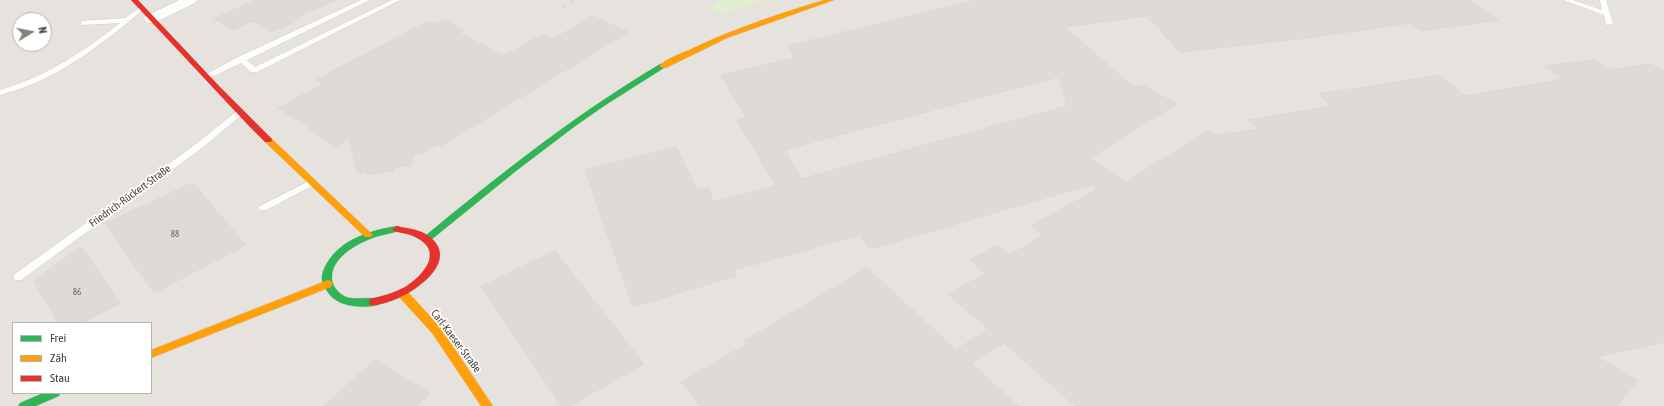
<!DOCTYPE html>
<html>
<head>
<meta charset="utf-8">
<style>
	body { margin:0 }
	#map { position:relative; width:1664px; height:406px; overflow:hidden; background:#f4f2ee; font-family:"Asap Condensed",sans-serif }
	canvas { display:block }
	.legend { position:absolute; left:12px; top:322px; width:140px; height:72px; box-sizing:border-box; background:#fff; border:1px solid #b7b4b0; margin:0; padding:5px 7px; list-style:none; font-size:12px; color:#4b4439 }
	.legend li { display:flex; align-items:center; gap:8px; height:20px }
	.legend b { width:20px; border:1px solid #b7b4b0 }
	.north { position:absolute; left:12px; top:12px; width:40px; height:40px; box-sizing:border-box; background:#fff; border:1px solid #b7b4b0; border-radius:50%; rotate:80deg; font-size:11px; font-weight:700; line-height:16px; text-align:center; color:#4b4439 }
	.north::after { content:''; display:block; margin:auto; width:14px; height:18px; background:#868178; clip-path:polygon(50% 0,100% 100%,50% 72%,0 100%) }
</style>
</head>
<body>
<div id="map">
<canvas width="1664" height="406"></canvas>
<ul class="legend">
<li><b style="height:5px;background:#30b455"></b>Frei</li>
<li><b style="height:5px;background:#ff9f0a"></b>Zäh</li>
<li><b style="height:5px;background:#e5322d"></b>Stau</li>
</ul>
<div class="north">N</div>
</div>
<script>
const ctx = document.querySelector('canvas').getContext('2d');
ctx.lineJoin = 'round';
function fillPath(path, color) {
  ctx.fillStyle = color;
  ctx.fill(path, 'evenodd');
}
function strokePath(path, color, width, dash) {
  ctx.strokeStyle = color;
  ctx.lineWidth = width;
  ctx.lineCap = dash ? 'butt' : 'round';
  ctx.setLineDash(dash || []);
  ctx.stroke(path);
}
function write(font, color, halo, rows, align = 'center') {
  ctx.font = font + ' "Asap Condensed",sans-serif';
  ctx.lineWidth = 3.5;
  ctx.setLineDash([]);
  ctx.textBaseline = 'middle';
  ctx.strokeStyle = halo;
  ctx.fillStyle = color;
  for (const [text, x, y, turn = 0] of rows) {
    ctx.save();
    ctx.translate(x, y);
    ctx.rotate((+turn || 0) * Math.PI / 180);
    ctx.textAlign = isNaN(turn) ? turn : align;
    if (halo) ctx.strokeText(text, 0, 0);
    ctx.fillText(text, 0, 0);
    ctx.restore();
  }
}
fillPath(new Path2D(`
	M0,0H1664V406H0ZM20,20H44V44H20ZM13,323H151V393H13Z`), '#e6e2de');
fillPath(new Path2D(`
	M720,0H765L721,13L708,9Z`), '#e1eecf');
fillPath(new Path2D(`
	M347,0H419L422,1L404,13L420,23L318,77L312,75L256,104L253,88L229,58Z
	M235,153L297,221L279,236L252,249L182,169L214,154L220,160Z
	M345,323L411,337L466,406H130L275,341Z`), '#e6e3df');
const building = new Path2D(`
	M256,0H336L293,19L296,21L272,32L252,21L233,30L214,19Z
	M976,0H1470L1498,20L1421,31L1411,23L1307,38L1180,52L1147,16L1065,27L1133,87L1143,85L1176,104L1090,158L1126,182L1209,130L1218,135L1258,129L1248,120L1331,106L1319,94L1440,75L1465,96L1563,79L1545,66L1595,60L1610,70L1651,64L1664,72V342L1597,357L1638,380L1617,406H1075L1004,343L972,364L1018,406H700L681,382L747,344L744,341L867,268L956,350L988,329L949,295L985,273L970,260L997,245L1010,255L1043,235L1031,226L1096,190L1094,184L870,249L860,235L734,270L736,276L633,307L585,170L676,147L697,190L708,188L714,202L776,186L737,120L746,118L721,75L795,58L788,46ZM1059,77L1067,106L801,179L785,150Z
	M593,16L628,32L441,146L438,144L423,153L414,154L411,166L394,167L393,171L367,175L368,171L358,174L349,139L335,147L309,129L311,128L278,108L323,84L316,80L428,21L434,24L443,20L465,30L459,33L504,56L543,34L553,39Z
	M193,183L246,245L154,293L105,224Z
	M81,247L121,303L82,323H58L34,281Z
	M555,251L644,364L570,406H562L481,287Z
	M375,360L430,393L417,406H324Z`);
fillPath(building, '#dedbd6');
strokePath(building, '#dcd9d4', 1);
const lane = new Path2D(`
	M361,0H370L247,60L255,67L392,0H400L257,72H251L241,63L210,78H207L203,76L238,57Z
	M1563,0H1573L1602,10L1600,0H1606L1613,23L1609,25H1606L1604,15Z
	M142,6L144,7V9C101,45 56,81 0,95V90C45,77 83,52 120,23L84,25H81V21L125,18Z
	M237,111H243L244,113L202,148L21,280H15L13,277L15,274L196,144Z
	M313,179L317,182L316,184L266,210H260L258,208L260,206Z`);
const street = new Path2D(`
	M179,0H197L195,3L156,22L151,23L146,22L144,19L146,16Z`);
const fast = new Path2D(`
	M660,64H663L667,66L604,106L574,127L516,171L431,240H425L423,238L425,236C500,174 576,114 660,64Z
	M397,226L402,229L400,231C393,233 386,234 379,236C362,241 333,255 332,276C331,284 337,292 344,296C355,301 367,296 378,299L379,302L378,305C367,308 354,307 344,304C335,301 329,296 324,286C320,279 322,271 327,263C341,239 371,230 397,226Z
	M43,393H60L59,396L36,406H18L20,403Z`);
const slow = new Path2D(`
	M824,0H834L727,38L666,68H663L659,66C666,59 679,54 689,50C732,29 778,14 824,0Z
	M268,137L271,138L371,233L373,235L371,237H365L265,142L264,140L265,138Z
	M328,280L331,281L333,284L331,287L151,358V350Z
	M403,290L407,291L440,327L493,406H481L432,333L399,297L398,294L399,291Z`);
const jam = new Path2D(`
	M131,0H138L220,87L271,138L272,140L271,142H265L248,125Z
	M397,226C405,228 416,229 424,233C467,258 413,296 385,303C380,304 376,306 370,305L369,302L370,299C382,296 394,293 405,287C423,276 444,252 417,238C411,234 401,233 394,231L392,229Z`);
strokePath(lane, '#d2d0cb', 1);
strokePath(street, '#d2d0cb', 1);
strokePath(fast, '#d3cfc5', 1);
strokePath(slow, '#d3cfc5', 1);
strokePath(jam, '#d3cfc5', 1);
fillPath(lane, '#fdfdfc');
fillPath(street, '#fdfdfc');
fillPath(fast, '#30b455');
fillPath(slow, '#ff9f0a');
fillPath(jam, '#e5322d');
strokePath(new Path2D(`
	M562,8L575,0`), '#dbdbda', 2.5, [4.5, 4.5]);
write('9px', '#706a61', null, [
	["88",175,234],
	["86",77,292]
]);
write('11px', '#4b4439', '#fff', [
	["Friedrich-Rückert-Straße",130,196,-36],
	["Carl-Kaeser-Straße",456,341,53]
]);
</script>
</body>
</html>
